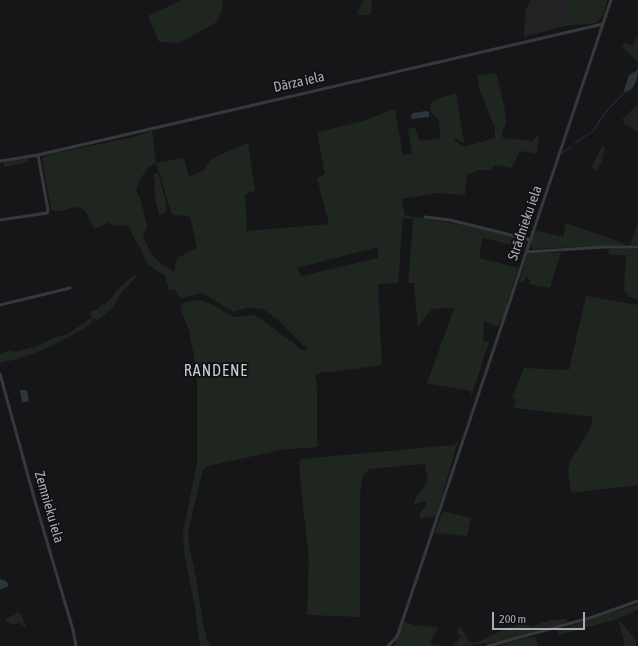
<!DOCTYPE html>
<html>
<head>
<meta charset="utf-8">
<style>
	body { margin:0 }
	#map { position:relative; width:638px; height:646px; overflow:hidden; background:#161618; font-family:"Asap Condensed",sans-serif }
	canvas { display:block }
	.scale { position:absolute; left:492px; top:612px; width:93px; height:18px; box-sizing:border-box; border:2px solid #a8adb8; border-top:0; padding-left:5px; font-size:12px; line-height:14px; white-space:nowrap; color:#a8adb8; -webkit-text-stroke:3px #111113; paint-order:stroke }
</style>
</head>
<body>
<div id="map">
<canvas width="638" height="646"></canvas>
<div class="scale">200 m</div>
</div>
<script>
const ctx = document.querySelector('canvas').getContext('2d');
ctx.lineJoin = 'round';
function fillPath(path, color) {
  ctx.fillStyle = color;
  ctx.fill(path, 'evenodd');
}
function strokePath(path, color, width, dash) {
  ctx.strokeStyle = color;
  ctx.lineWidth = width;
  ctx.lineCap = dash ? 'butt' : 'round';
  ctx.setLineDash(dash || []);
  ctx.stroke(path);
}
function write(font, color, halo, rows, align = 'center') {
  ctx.font = font + ' "Asap Condensed",sans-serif';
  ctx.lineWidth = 4;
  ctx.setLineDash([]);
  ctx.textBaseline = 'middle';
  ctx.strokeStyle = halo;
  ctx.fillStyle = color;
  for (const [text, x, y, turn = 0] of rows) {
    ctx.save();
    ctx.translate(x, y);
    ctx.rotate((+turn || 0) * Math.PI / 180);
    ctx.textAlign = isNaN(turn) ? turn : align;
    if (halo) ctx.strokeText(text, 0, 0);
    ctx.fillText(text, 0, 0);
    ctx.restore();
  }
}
fillPath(new Path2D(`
	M530,0H571L563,24L565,26L524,37L525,12Z
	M638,104V132L624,123L622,119Z`), '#222225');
fillPath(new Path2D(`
	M182,0H222C224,7 221,17 215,23L179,43L159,42L148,16Z
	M363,0H372L371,15H357Z
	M570,0H607L604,14L596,23L565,26L563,24Z
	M638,34V62L622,47L626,43L633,46Z
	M496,73C500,89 505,104 506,121C506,128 499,131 503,138L533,141L539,133L537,154L520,151L512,168L495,165L490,170H479L467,175L465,195L436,193L402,199L405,215L463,225L527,240L524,248L483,238L479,258L519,268L507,302C509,309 502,321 497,327L484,321L483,341L489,342L471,397V391L427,383L454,309L442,308L432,309L418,327L414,283H408L413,219L403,218L398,283L378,284L382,365L333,372H321L315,376L317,386V447L281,450L208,466L204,469L202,473L188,533L189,545L196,577L202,617L207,640L210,646H200L195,608L184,552L183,532L197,463V373L189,331L180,306L185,302L200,300L211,304L234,317L255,315L296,345L300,349L305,351L308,348L303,345L280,322L263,309L246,308L233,312L203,293L180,298L175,290H169L165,276L146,263L141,249L134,238L129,227C122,224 117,227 110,224V222L95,229C90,224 89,215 84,210C74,201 61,217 51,209L42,158L47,155L133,137L152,131L156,163L184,158L189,177L202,171L213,158L248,143L255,190L245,195L247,231L329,224L317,178L325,174L317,132L360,122L395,109L403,155L412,154L408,129L415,127L419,141L440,138L439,120L431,112V103L434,100L456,93L464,143L455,138V141L464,147L495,138V128L479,89L477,75ZM156,163L172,215L190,216L197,248L177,258L174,272C156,260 149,255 143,234L147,228L141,201L136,190C140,179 145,168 156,163ZM378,247V258L301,276L297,268Z
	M602,147H604L605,149L601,163L596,171L591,167Z
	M28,158V162L4,167V163L6,162Z
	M158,173L165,198L167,212L159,215L155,198L154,174Z
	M638,222V245H630L637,225Z
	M566,223L623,243L625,245L532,249L531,243L535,230L563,237Z
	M608,249H638V299L629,297L626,291H624L626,255H609Z
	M534,253H561L550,288L529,284L530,281L526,276L524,282H519L528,254Z
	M134,275L137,276L120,294L113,307L98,320L91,318L92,323C64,341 33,357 0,363V354L10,350L12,352L35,347L56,337L68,334L91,318V310L96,311L101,305C110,303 112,296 117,290C122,285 129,280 134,275Z
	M586,296L638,305V485L571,493L568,470L570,461L590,429L593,417L514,408L516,399H512L524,368L569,370Z
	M458,441L436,516L421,519L419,514L426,506V502H421L414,505L416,497L428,481L425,464L369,469L363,476L360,494V617L307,615L309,559L303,506L299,462L301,459L454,445Z
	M443,511L471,518L467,536L435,533Z
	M638,604V610L618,619L636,640V646H622L625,644L618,619L559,635L558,630Z
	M18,612L20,613L26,626L25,627L19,623L12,625L5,620L7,618L13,616Z
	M566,619L568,622C530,633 493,646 453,646L461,637L457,632L458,629L461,627L469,641L475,643L510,627L521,624L532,626L551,620Z
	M404,621L414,625L438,627L430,644L442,646H394Z
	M536,637L538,646H498L525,638Z`), '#1e261f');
fillPath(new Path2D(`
	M638,70C638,78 634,91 625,92L624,90L629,75Z
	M426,111L429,112V117H428L412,119L411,115L413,113Z
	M20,390H27L29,401L22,403Z
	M0,579L6,581L9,586L0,590Z`), '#2c353c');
strokePath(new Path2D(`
	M638,70V67
	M575,143L594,130L604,114L625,92
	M562,153L572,146`), '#2c353c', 1);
strokePath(new Path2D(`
	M0,161L38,155L603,24
	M425,217L450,220L531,240
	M0,220L47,213L48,210L38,155
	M527,252L604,247H638
	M0,305L70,288
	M0,374L35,501L73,630L76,646
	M388,646L395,639L398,634L611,0
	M488,646L593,617L638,601`), '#37383d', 3);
write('14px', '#a8adb8', '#111113', [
	["Dārza iela",299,82,-13],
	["Strādnieku iela",525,223,-71],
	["Zemnieku iela",49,507,74]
]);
ctx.letterSpacing = '1px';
write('16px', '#c9ccd4', '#111113', [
	["RANDENE",216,371]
]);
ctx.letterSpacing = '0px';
</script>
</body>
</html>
